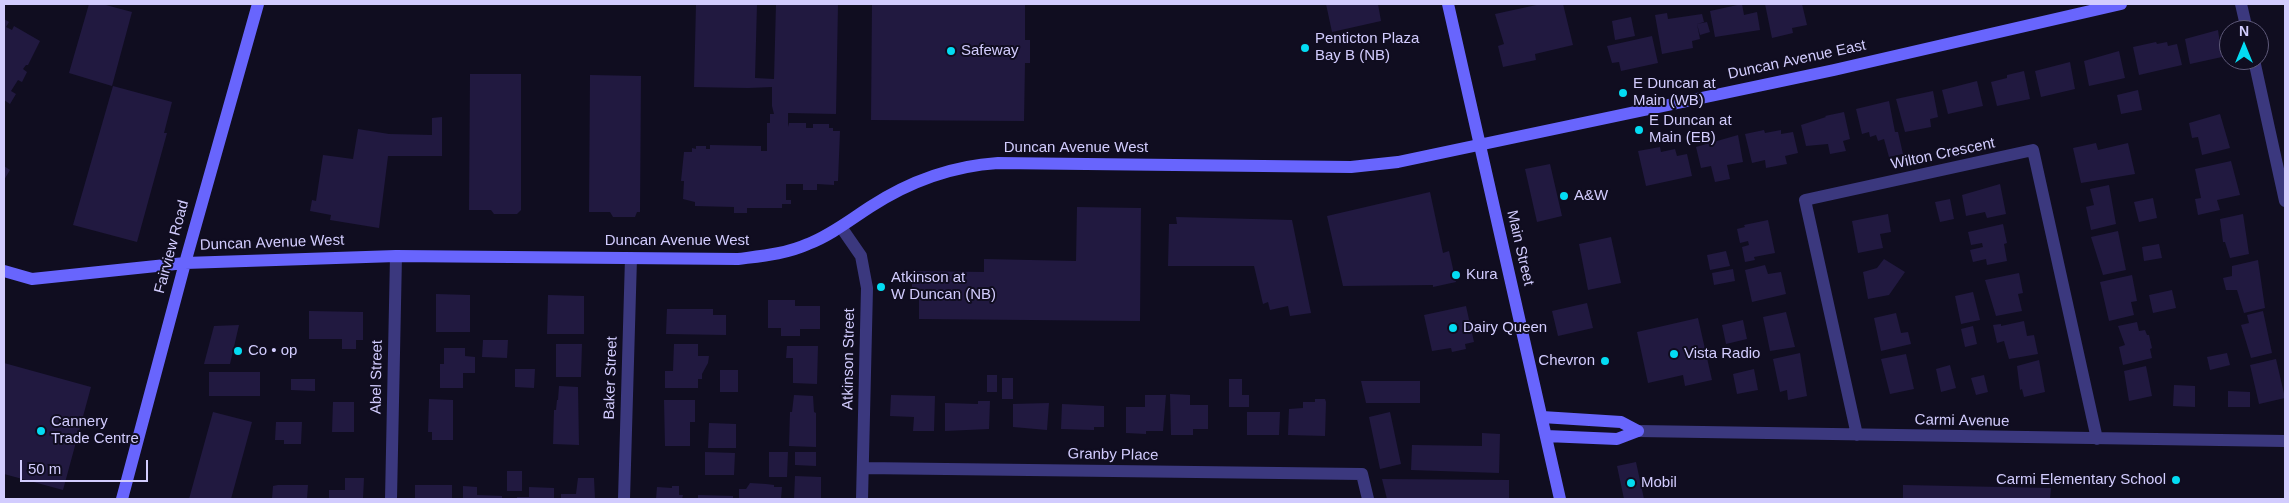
<!DOCTYPE html>
<html>
<head>
<meta charset="utf-8">
<style>
	body { margin:0 }
	#map { position:relative; width:2289px; height:503px; overflow:hidden; background:#100d20; font-family:Helvetica,sans-serif }
	canvas { display:block }
	.frame { position:absolute; inset:0; border:5px solid #d2ccfe; pointer-events:none }
	.north { position:absolute; left:2219px; top:20px; width:50px; height:50px; box-sizing:border-box; background:#100d20; border:1px solid #5e5979; border-radius:50%; rotate:0deg; font-size:14px; font-weight:700; line-height:20px; text-align:center; color:#d2ccfe }
	.north::after { content:''; display:block; margin:auto; width:18px; height:22px; background:#03dcf3; clip-path:polygon(50% 0,100% 100%,50% 72%,0 100%) }
	.scale { position:absolute; left:20px; top:460px; width:128px; height:22px; box-sizing:border-box; border:2px solid #d2ccfe; border-top:0; padding-left:6px; font-size:15px; line-height:18px; white-space:nowrap; color:#d2ccfe; -webkit-text-stroke:4px #100d20; paint-order:stroke }
</style>
</head>
<body>
<div id="map">
<canvas width="2289" height="503"></canvas>
<div class="frame"></div>
<div class="north">N</div>
<div class="scale">50 m</div>
</div>
<script>
const ctx = document.querySelector('canvas').getContext('2d');
ctx.lineJoin = 'round';
function fillPath(path, color) {
  ctx.fillStyle = color;
  ctx.fill(path, 'evenodd');
}
function strokePath(path, color, width, dash) {
  ctx.strokeStyle = color;
  ctx.lineWidth = width;
  ctx.lineCap = dash ? 'butt' : 'round';
  ctx.setLineDash(dash || []);
  ctx.stroke(path);
}
function write(font, color, halo, rows, align = 'center') {
  ctx.font = font + ' Helvetica,sans-serif';
  ctx.lineWidth = 4;
  ctx.setLineDash([]);
  ctx.textBaseline = 'middle';
  ctx.strokeStyle = halo;
  ctx.fillStyle = color;
  for (const [text, x, y, turn = 0] of rows) {
    ctx.save();
    ctx.translate(x, y);
    ctx.rotate((+turn || 0) * Math.PI / 180);
    ctx.textAlign = isNaN(turn) ? turn : align;
    if (halo) ctx.strokeText(text, 0, 0);
    ctx.fillText(text, 0, 0);
    ctx.restore();
  }
}
fillPath(new Path2D(`
	M89,4H102L132,12L112,86L69,73Z
	M696,4H757L755,78L774,79L776,4H838L836,114L788,113V127L789,123H806V128H813V124H829V128H833V131H840L838,181H834V185L817,184V190H803V184H786V200H791V204H782V208H747V213H734V207L695,206V202L683,199L684,181H681L684,152H692V148L696,149V146H706V149H710V145L761,146V151H767V123H770V114H774L772,106V87L748,88L694,87Z
	M872,4H1025V40H1030V63H1025L1024,121L871,120Z
	M1326,4H1378L1381,21L1332,32Z
	M1541,4H1563L1573,45L1535,54L1536,60L1503,67L1498,46L1504,44L1495,14Z
	M1742,4L1744,15L1757,12L1760,30L1715,37L1710,11Z
	M1765,4H1802L1807,25L1792,28L1793,33L1772,38Z
	M1667,13L1668,19L1702,14L1704,22L1697,24L1700,39L1692,41L1693,48L1662,54L1655,15Z
	M1631,17L1635,36L1615,40L1612,21Z
	M4,19L9,22L6,27L12,30L14,26L40,41L28,65H26L23,69L27,72L22,82L18,80L11,91L16,94L10,104L4,100Z
	M1707,22L1710,32L1700,35L1697,24Z
	M2218,30L2222,57L2190,64L2185,39Z
	M1652,36L1658,63L1621,71L1619,62L1612,63L1607,46Z
	M2156,42L2157,44L2167,42L2168,46L2177,44L2182,65L2139,75L2133,47Z
	M2119,51L2125,78L2089,86L2084,61Z
	M2070,62L2075,89L2041,97L2035,71Z
	M2024,71L2030,99L1997,106L1991,82L2007,78V75Z
	M470,74H521V210L517,214H494L491,210H469Z
	M590,75L641,76L640,212H637L635,217H613L610,212H589Z
	M1977,81L1983,106L1948,114L1942,90Z
	M113,86L172,102L164,133H167L137,242L73,225Z
	M2138,90L2142,110L2121,114L2117,95Z
	M1933,91L1938,117L1930,119L1931,127L1905,132L1896,99Z
	M1889,101L1895,132H1898L1903,154L1889,157L1884,139L1878,141L1876,135L1870,137L1869,132L1862,134L1856,109Z
	M1844,112L1850,139L1843,141L1846,151L1830,154L1828,144L1806,146L1801,125L1826,117L1825,116Z
	M2220,114L2230,148L2202,155L2198,137L2192,138L2189,123Z
	M442,117V156H388L379,228L330,220L331,215L310,211L312,200L316,201L323,155L353,159L358,129L389,134L432,135V118Z
	M1764,130L1765,133L1781,130V134L1793,132L1798,153L1785,156L1787,164L1766,168L1765,160L1752,163L1745,134Z
	M1738,135L1743,162L1727,165L1730,179L1715,182L1711,166L1701,168L1696,147Z
	M2096,143L2098,150L2128,143L2135,174L2081,183L2073,148Z
	M1660,147L1661,152L1675,149L1677,156L1687,154L1692,176L1646,186L1638,151Z
	M2231,161L2240,195L2217,200L2220,210L2198,215L2195,199L2201,198L2195,169Z
	M1550,164L1562,216L1537,222L1525,169Z
	M4,166L10,170L4,180Z
	M2000,184L2006,214L1987,218L1985,212L1966,216L1962,195Z
	M2109,185L2116,224L2091,230L2086,207L2094,205L2090,189Z
	M1430,192L1443,253L1449,251L1456,282L1433,287V285L1343,286L1327,216Z
	M2153,198L2157,218L2139,222L2134,202Z
	M1950,199L1954,219L1940,222L1935,202Z
	M1077,207L1141,208L1140,321L919,319V299H912V271L984,272V259L1076,261Z
	M1888,214L1891,232L1880,234L1883,248L1858,253L1852,221Z
	M2243,214L2249,254L2230,258L2225,242H2223L2220,219Z
	M1176,217L1292,220L1311,313L1290,316L1288,306L1270,310L1268,302L1263,304L1254,266H1168L1169,224H1177Z
	M1768,220L1775,253L1754,257L1755,260L1745,262L1742,247L1749,245L1748,241L1740,243L1737,229L1745,227L1744,225Z
	M2003,224L2007,243L2004,244L2007,261L1987,265L1986,259L1973,262L1970,250L1983,247L1982,243L1971,245L1968,232Z
	M2118,231L2126,270L2103,275L2091,237Z
	M1611,237L1621,283L1588,290L1579,244Z
	M2159,244L2162,258L2144,261L2142,247Z
	M1726,251L1730,266L1710,270L1707,255Z
	M1884,259L1905,272L1889,295L1868,299L1863,272L1877,268Z
	M2258,260L2265,308L2244,313L2237,290H2226L2223,278L2232,276V266Z
	M1765,265L1768,274L1781,272L1786,294L1752,302L1745,270Z
	M1733,269L1735,281L1714,285L1712,273Z
	M2019,273L2023,293L2018,294L2022,311L1996,316L1985,280Z
	M2132,275L2137,301L2131,302L2134,315L2109,321L2100,282Z
	M2172,290L2176,308L2153,313L2149,295Z
	M1973,292L1980,320L1961,324L1955,296Z
	M436,294L470,295V332H436Z
	M548,295L584,296V334H547Z
	M768,300H795V306H820V329H800V336H781V328H768Z
	M1587,303L1593,328L1558,336L1552,311Z
	M1466,306L1474,342L1465,344L1466,349L1452,352L1451,348L1432,351L1424,315Z
	M667,309H713V315H726V335L666,334Z
	M309,311L363,312V340H356V349H342V339H309Z
	M2263,311L2272,353L2251,358L2241,325L2249,323L2247,315Z
	M1786,312L1795,347L1770,351L1763,317Z
	M1896,313L1901,333L1908,332L1911,344L1881,351L1874,318Z
	M1698,318L1712,380L1685,386L1683,375L1648,383L1637,332Z
	M1743,320L1747,339L1726,344L1722,325Z
	M2024,321L2027,336L2034,335L2038,354L2009,359L2004,341L1997,343L1993,325L2001,324V326Z
	M2137,322L2139,331L2145,330L2147,335H2149L2152,348L2150,349L2152,358L2123,365L2119,347L2125,345L2118,326Z
	M239,325L230,364H204L214,326Z
	M1973,326L1977,344L1965,347L1961,329Z
	M483,340H508L507,358L482,357Z
	M556,344H582L581,377H556Z
	M674,344H698V356H709L708,363L702,374V379H698V388H665V371H673Z
	M787,346H818L817,384L793,383V358H786Z
	M444,348H465V356L475,357V373H463V388H440V364H444Z
	M1800,353L1807,396L1788,400L1787,390L1780,392L1773,359Z
	M2227,353L2230,365L2210,370L2207,357Z
	M1906,354L1914,389L1890,394L1881,359Z
	M2276,359L2285,398L2259,404L2250,365Z
	M2039,360L2045,392L2024,397L2022,389L2020,390L2017,366Z
	M4,363L91,387L63,490L4,474Z
	M1950,365L1956,388L1941,392L1936,369Z
	M2146,366L2152,396L2129,401L2124,371Z
	M515,369H535L534,388L515,387Z
	M1754,369L1758,390L1737,394L1733,374Z
	M720,370H738V392H720Z
	M209,372H260V396H209Z
	M987,375H997V392H987Z
	M1984,375L1988,392L1976,395L1971,378Z
	M1002,378H1013V399H1002Z
	M291,379H315V391L291,390Z
	M1229,379H1242V395H1249V407H1229Z
	M1361,381H1420V403H1366Z
	M2174,385L2195,386V407L2173,406Z
	M559,386L578,387L579,445L553,444L554,410H556L557,400H558Z
	M2228,391L2250,392V407H2228Z
	M1170,394L1190,395V405H1208V429H1193V435H1171Z
	M794,395L813,396L814,412L816,413V447L789,446L790,412H792Z
	M891,395L935,396L934,431H913L914,417L890,416Z
	M1145,395H1166L1163,431H1146V434L1126,433V407H1145Z
	M429,399L453,400V440H432V432H428Z
	M1315,399H1325L1326,402L1325,436L1288,435L1289,409L1303,408V402H1315Z
	M664,400H695V422H690V446H665Z
	M978,401H990L989,429L945,431V403L978,404Z
	M333,402H354V432H332Z
	M1049,403L1047,430L1013,427V404Z
	M1062,404L1104,406V427H1094V430L1061,429Z
	M213,412L252,422L231,499H189Z
	M1247,412H1280L1279,435H1247Z
	M1390,412L1401,464L1380,469L1369,417Z
	M276,422H302L301,444H284V440H275Z
	M709,423L736,424V448H708Z
	M1482,433L1500,434L1499,473L1411,470L1412,445L1482,446Z
	M705,452L735,453L734,475H705Z
	M769,452H788L787,477H769Z
	M795,452H816V466L795,465Z
	M1636,462L1644,499H1624L1617,466Z
	M507,471H522V491H507Z
	M795,476L821,477V499H794Z
	M345,478H364L363,499H329V490H345Z
	M578,478H594L595,499H561V494H576Z
	M1382,479L1509,480V499H1387Z
	M750,483L766,484L774,485V487H782L781,499H739V489H746Z
	M278,485H308L307,499H272L273,486Z
	M415,485H452V499H415Z
	M1903,485L2051,488L2050,499H1903Z
	M463,486L477,487V495L502,496V499H463Z
	M672,486H679V495H683L682,499H656L657,487L672,488Z
	M529,487L554,488V499H517V497H529Z
	M698,495L733,496V499H698Z`), '#211940');
strokePath(new Path2D(`
	M2241,4L2247,30
	M2254,60L2285,201
	M841,227L861,256L867,288L862,499
	M1638,431L2285,441
	M1857,435L1805,200L2033,150L2097,439
	M863,468L1362,474L1368,499
	M391,499L396,256
	M624,499L631,258`), '#3b387e', 12);
strokePath(new Path2D(`
	M1448,4L1560,499
	M4,271L32,279L185,263L396,256L738,259C761,256 786,254 808,244C831,235 850,220 870,207C910,181 951,166 998,163L1351,167L1398,162L1834,70L2121,4
	M1542,417L1621,422L1638,431
	M1546,436L1617,439L1638,431
	M122,499L185,263L258,4`), '#6865fd', 12);
for (const [x, y, r, color] of [
	[1305,48,5,"#03dcf3"],
	[951,51,5,"#03dcf3"],
	[1623,93,5,"#03dcf3"],
	[1639,130,5,"#03dcf3"],
	[1564,196,5,"#03dcf3"],
	[1456,275,5,"#03dcf3"],
	[881,287,5,"#03dcf3"],
	[1453,328,5,"#03dcf3"],
	[238,351,5,"#03dcf3"],
	[1674,354,5,"#03dcf3"],
	[1605,361,5,"#03dcf3"],
	[41,431,5,"#03dcf3"],
	[2176,480,5,"#03dcf3"],
	[1631,483,5,"#03dcf3"]
]) {
  const dot = new Path2D();
  dot.arc(x, y, r, 0, 2 * Math.PI);
  ctx.fillStyle = color;
  ctx.fill(dot);
  strokePath(dot, '#100d20', 2);
}
write('15px', '#d2ccfe', '#100d20', [
	["Penticton Plaza",1315,39],
	["Bay B (NB)",1315,56],
	["Safeway",961,51],
	["E Duncan at",1633,84],
	["Main (WB)",1633,101],
	["E Duncan at",1649,121],
	["Main (EB)",1649,138],
	["A&W",1574,196],
	["Kura",1466,275],
	["Atkinson at",891,278],
	["W Duncan (NB)",891,295],
	["Dairy Queen",1463,328],
	["Co • op",248,351],
	["Vista Radio",1684,354],
	["Chevron",1595,361,"right"],
	["Cannery",51,422],
	["Trade Centre",51,439],
	["Carmi Elementary School",2166,480,"right"],
	["Mobil",1641,483]
], 'left');
write('15px', '#d2ccfe', '#100d20', [
	["Duncan Avenue East",1797,60,-12],
	["Duncan Avenue West",1076,148],
	["Wilton Crescent",1943,154,-12],
	["Duncan Avenue West",677,241],
	["Duncan Avenue West",272,243,-2],
	["Fairview Road",172,247,-75],
	["Main Street",1520,248,77],
	["Atkinson Street",849,359,-89],
	["Abel Street",377,377,-89],
	["Baker Street",611,378,-88],
	["Carmi Avenue",1962,421,1],
	["Granby Place",1113,455,1]
]);
</script>
</body>
</html>
